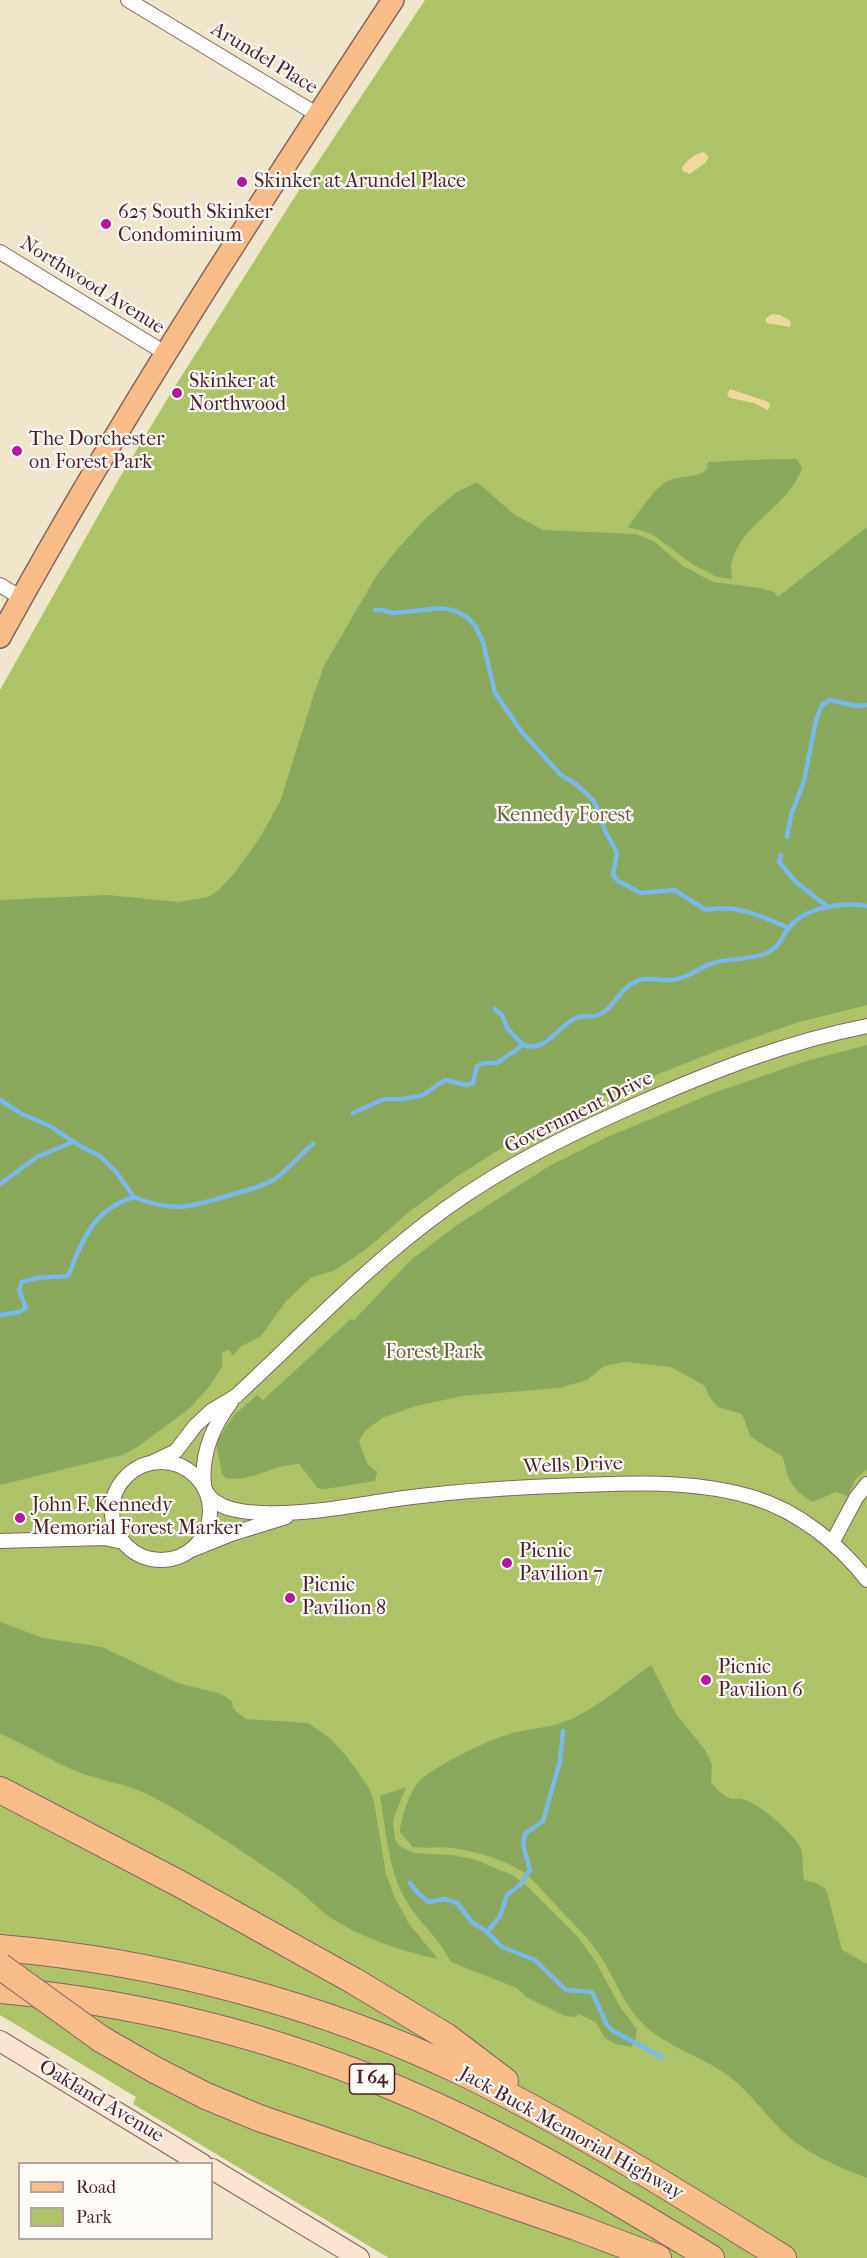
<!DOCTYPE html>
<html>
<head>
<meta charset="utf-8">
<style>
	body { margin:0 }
	#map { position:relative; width:867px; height:2258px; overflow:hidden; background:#f0e6cb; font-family:"IM FELL French Canon",serif }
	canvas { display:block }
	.legend { position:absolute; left:18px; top:2162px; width:195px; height:78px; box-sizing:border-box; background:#fdfcf7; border:2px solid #b5a4a5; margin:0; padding:8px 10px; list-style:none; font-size:18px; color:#4a1f2b }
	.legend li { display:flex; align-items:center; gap:12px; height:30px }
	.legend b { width:30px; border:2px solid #b5a4a5 }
</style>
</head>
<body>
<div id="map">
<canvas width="867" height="2258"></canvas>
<ul class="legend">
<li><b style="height:8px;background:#f8bd89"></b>Road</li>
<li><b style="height:16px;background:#aec368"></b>Park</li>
</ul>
</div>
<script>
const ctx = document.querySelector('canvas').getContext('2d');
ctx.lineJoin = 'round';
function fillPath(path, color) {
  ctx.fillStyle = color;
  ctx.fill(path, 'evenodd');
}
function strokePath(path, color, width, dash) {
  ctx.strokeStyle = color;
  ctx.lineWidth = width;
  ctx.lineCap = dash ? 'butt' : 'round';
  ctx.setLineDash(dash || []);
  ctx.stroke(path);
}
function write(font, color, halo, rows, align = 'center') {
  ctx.font = font + ' "IM FELL French Canon",serif';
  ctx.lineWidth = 4.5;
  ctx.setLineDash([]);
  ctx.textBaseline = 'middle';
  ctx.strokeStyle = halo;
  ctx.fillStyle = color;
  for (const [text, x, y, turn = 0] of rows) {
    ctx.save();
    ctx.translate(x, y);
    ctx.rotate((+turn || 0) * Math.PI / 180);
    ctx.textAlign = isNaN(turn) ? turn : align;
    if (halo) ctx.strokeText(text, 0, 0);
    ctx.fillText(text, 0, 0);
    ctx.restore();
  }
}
fillPath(new Path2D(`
	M425,0H867V2258H389L133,2104L136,2097L0,2015V690L116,484L174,388L294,198Z`), '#aec368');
fillPath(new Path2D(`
	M775,459H797L802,468C790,505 741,524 732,561C730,566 732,574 732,579L717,577L692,564L652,534L628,527C638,514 655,485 670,480C682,475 697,478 707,470L708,462Z
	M477,482L515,515L543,530L636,534L655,542L683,566L713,582L760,588L774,592L778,597L867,527V1005L799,1022L719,1050L606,1095L521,1136L456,1177L409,1212L364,1251L333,1271L312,1277L286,1301L261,1336L240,1347L233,1356L229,1350L222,1352V1367L209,1387L190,1408L136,1448L122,1455L0,1485V900L107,895L178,902L208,897L219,890L236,871L259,839L280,802L315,691L324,666L375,578L394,553L426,518L454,494Z
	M867,1045V1469L855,1480L848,1496L836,1492L813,1502C791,1490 788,1479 783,1457L751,1437L742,1414L718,1407L709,1397L705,1386L671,1367L625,1362L604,1366L587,1380L559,1388L462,1396L416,1406L382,1418L364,1432L359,1442L368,1465L377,1472L375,1481L325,1489L318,1488L299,1464C271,1465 253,1482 226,1478L222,1474L216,1442L235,1414L257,1395L263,1400L351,1319L354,1320L411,1260L457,1225L551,1165L607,1137L716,1092L803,1062Z
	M0,1622L43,1638L102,1647L178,1683L221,1694L232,1701L233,1709L246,1719L308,1723L331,1739L348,1758L369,1788L374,1802L386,1874L394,1896L409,1924L438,1959C401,1951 359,1937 328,1916C316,1907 306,1895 293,1886C247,1855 201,1822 151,1796C129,1784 101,1781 78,1772C51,1761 27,1745 0,1734Z
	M651,1665L676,1714L705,1750L712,1764L711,1782C717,1789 723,1797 733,1799C734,1799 741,1798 742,1799C759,1803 792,1832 800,1847C804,1855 802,1870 804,1880L816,1883L826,1889L842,1950L867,1964V2178C837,2166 804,2153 780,2129C762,2110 748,2090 726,2074C699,2055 664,2046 641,2022C623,2003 614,1977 600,1956C587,1935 568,1919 552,1901C542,1891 535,1880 523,1872C505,1860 480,1853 459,1849C444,1846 429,1849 413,1847L400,1832C400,1820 411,1789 419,1781C434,1766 492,1738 513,1733C532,1728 552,1728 571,1719C600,1706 625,1683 651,1665Z
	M406,1787L393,1820L395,1839L399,1846L415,1853L453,1855L476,1860L514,1876L527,1886L577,1936L594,1959L621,2008L637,2029L635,2043L631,2047L615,2044L605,2038L596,2022L578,2014L576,2017L565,2016L526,1997L517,1988L451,1962C440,1939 418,1922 405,1899C388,1868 386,1830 380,1796Z`), '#8aa95c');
fillPath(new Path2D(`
	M704,152L709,157L705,163L690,174L683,171L682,168C687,159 695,154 704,152Z
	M771,314L780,315L791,321L790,327L767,323L765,320Z
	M730,389L766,401L770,404L768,410L754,403L730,398L727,395Z`), '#eeda9e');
strokePath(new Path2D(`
	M375,610H382L393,613L443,608L455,611L467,617L476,627L483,642L495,693L521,731L561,775L576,784L593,800L601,815L605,831L617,852L613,875L618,881L641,893L674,890L706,910C735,903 763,917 789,928
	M787,837L791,815L804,781L816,720L822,705L830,700L856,706L867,705
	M781,855L779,862L796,882L828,907
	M495,1009L502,1015L507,1028L523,1045
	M0,1100L22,1114L50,1126L80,1146L100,1156L116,1172L134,1197
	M353,1113L384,1099H403L423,1095L445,1080L466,1085L473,1083L477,1066L484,1063H497L523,1045C547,1053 557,1026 576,1018C584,1014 591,1018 598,1015C614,1009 619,989 635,982C646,976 659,981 671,980C687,979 698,968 713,963C731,958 750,960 767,953C780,948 783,932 793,923C811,906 845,902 867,906
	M0,1184L37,1157L73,1142
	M0,1315L19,1312L26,1308L19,1290L22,1282L37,1278L68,1276C83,1240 92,1210 134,1197C177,1215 195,1205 237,1193C251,1189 268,1185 280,1175C291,1166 302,1153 313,1144
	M410,1883L419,1894L429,1902L445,1899L457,1903L472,1922L487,1932L502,1947L535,1960L566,1990L592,1992L607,2025L613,2031L662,2057
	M487,1932L500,1916L507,1895L520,1885L530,1870L523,1845L525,1834L543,1821L560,1761L563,1731`), '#79b9ed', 4.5);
const street = new Path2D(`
	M128,0L318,115
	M0,252L165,353
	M0,585L21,598
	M112 1511a49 49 0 1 1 98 0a49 49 0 1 1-98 0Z
	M151,1463L176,1451L195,1426L211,1411L236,1396C304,1333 370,1263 445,1209C508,1164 570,1134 640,1103C713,1071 789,1041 867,1026
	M204,1485C201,1455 213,1426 231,1402
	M206,1492C217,1510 243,1512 263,1513C313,1515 363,1503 412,1497C468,1490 523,1487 579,1485C638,1483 698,1480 755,1498C799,1512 839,1544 867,1580
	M0,1541L104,1538L123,1542
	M832,1543L856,1498L867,1484
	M194,1549L231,1534L286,1517`);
const secondary = new Path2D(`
	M0,2041L202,2164
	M212,2169L359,2258`);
const primary = new Path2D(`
	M0,637C120,417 256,209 393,0`);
const highway = new Path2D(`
	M0,1790L180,1884L354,1981L447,2037L505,2081
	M0,1948C156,1961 321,2004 462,2072C573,2126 678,2193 783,2258
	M0,1990C154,2004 305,2045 445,2110C537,2153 624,2205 711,2258
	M101,2039L155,2070L206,2096L259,2118L576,2227L658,2258`);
strokePath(street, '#846563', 16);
strokePath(secondary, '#846563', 22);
strokePath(primary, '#846563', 24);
strokePath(highway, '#846563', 28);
strokePath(street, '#fff', 14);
strokePath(secondary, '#fce5d0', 20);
strokePath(primary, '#f8bd89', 21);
strokePath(highway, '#f8bd89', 26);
const highwayBridge = new Path2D(`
	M0,1966L101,2039`);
strokePath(highwayBridge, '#846563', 28, []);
strokePath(highwayBridge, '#f8bd89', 26);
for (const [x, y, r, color] of [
	[242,182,6,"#b5179e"],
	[106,224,6,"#b5179e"],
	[177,393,6,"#b5179e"],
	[17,451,6,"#b5179e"],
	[20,1518,6,"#b5179e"],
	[507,1563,6,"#b5179e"],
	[290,1598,6,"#b5179e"],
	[706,1680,6,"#b5179e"]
]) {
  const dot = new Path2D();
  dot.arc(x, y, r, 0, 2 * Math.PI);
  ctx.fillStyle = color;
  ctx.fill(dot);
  strokePath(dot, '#fdfcf7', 2);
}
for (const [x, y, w] of [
	[372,2079,45]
]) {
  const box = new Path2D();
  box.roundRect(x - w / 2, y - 15, w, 30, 4.5);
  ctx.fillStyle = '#fdfcf7';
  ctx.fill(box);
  strokePath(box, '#4a1f2b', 1.5);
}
write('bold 18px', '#4a1f2b', null, [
	["I 64",372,2079]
]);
write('20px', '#4a1f2b', '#fdfcf7', [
	["Arundel Place",264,59,31],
	["Northwood Avenue",92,286,32],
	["Government Drive",579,1113,-26],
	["Wells Drive",573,1466,-2],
	["Oakland Avenue",101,2102,31],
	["Jack Buck Memorial Highway",571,2134,29]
]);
write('20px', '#4a1f2b', '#fdfcf7', [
	["Skinker at Arundel Place",254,182],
	["625 South Skinker",118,213],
	["Condominium",118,236],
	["Skinker at",189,382],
	["Northwood",189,405],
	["The Dorchester",29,440],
	["on Forest Park",29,463],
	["John F. Kennedy",32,1506],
	["Memorial Forest Marker",32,1529],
	["Picnic",519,1552],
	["Pavilion 7",519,1575],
	["Picnic",302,1586],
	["Pavilion 8",302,1609],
	["Picnic",718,1668],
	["Pavilion 6",718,1691]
], 'left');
write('20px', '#6d5840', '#fdfcf7', [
	["Kennedy Forest",564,816],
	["Forest Park",434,1353]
]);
</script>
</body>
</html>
